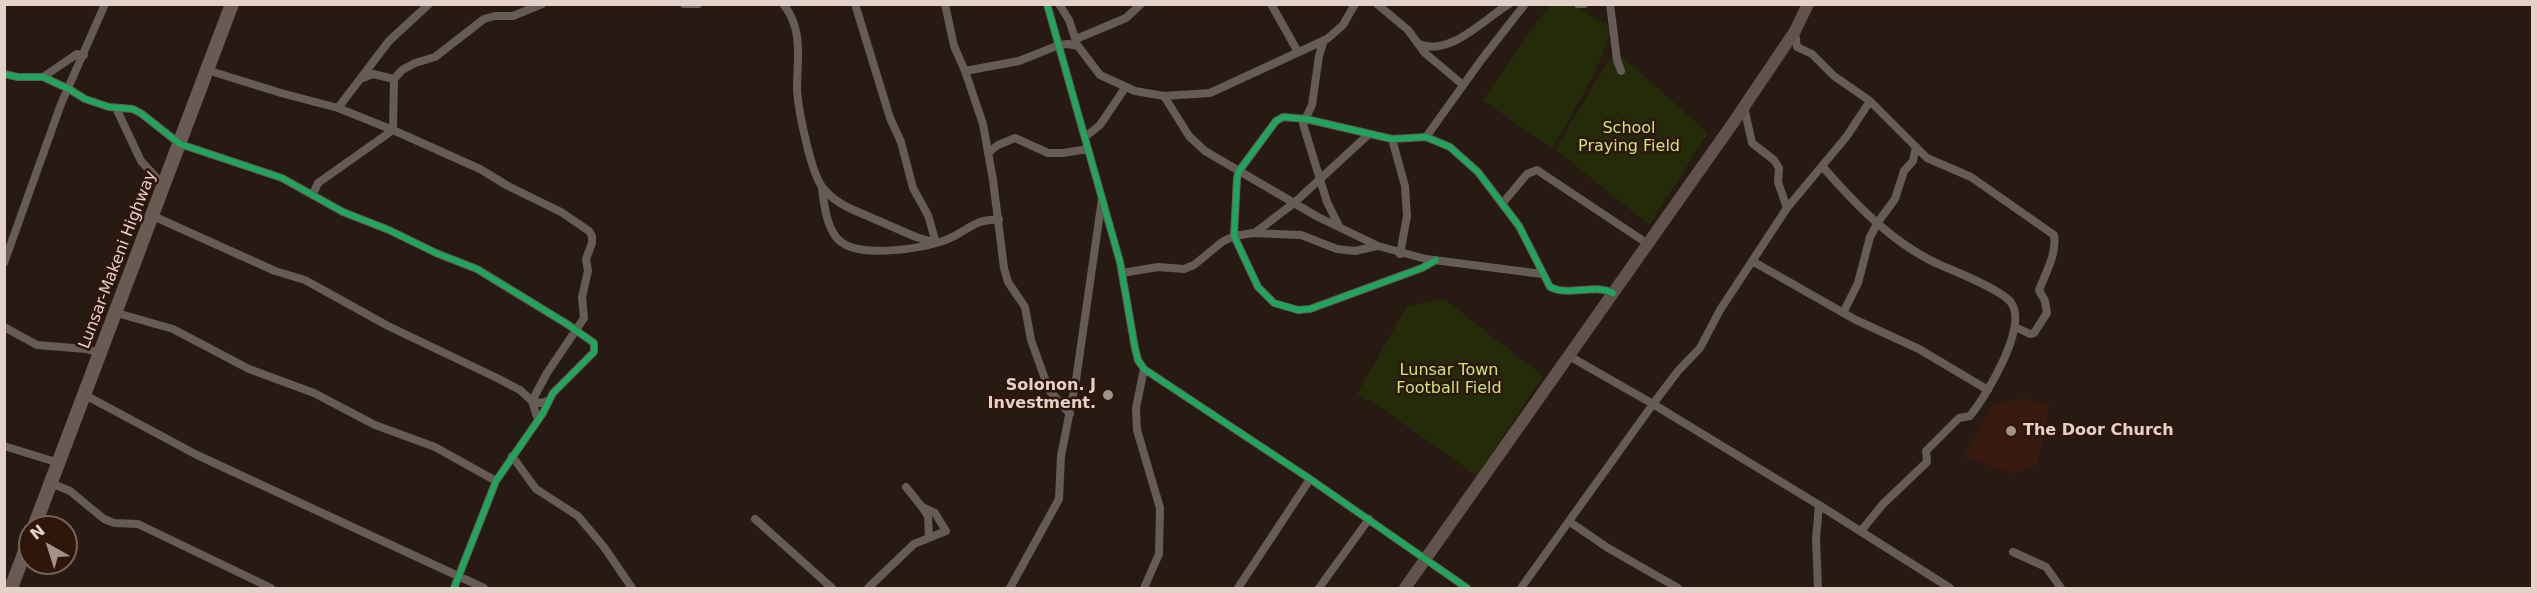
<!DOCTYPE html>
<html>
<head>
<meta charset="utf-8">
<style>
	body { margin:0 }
	#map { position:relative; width:2537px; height:593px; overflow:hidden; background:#271a13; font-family:"DejaVu Sans",sans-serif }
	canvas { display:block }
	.frame { position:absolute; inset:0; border:6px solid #e4d2ca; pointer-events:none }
	.north { position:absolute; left:18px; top:515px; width:60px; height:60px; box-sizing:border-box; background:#2f160b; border:2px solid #776157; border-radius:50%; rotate:321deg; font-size:16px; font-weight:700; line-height:24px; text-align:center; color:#e4d2ca }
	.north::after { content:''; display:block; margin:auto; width:21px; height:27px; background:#a2928a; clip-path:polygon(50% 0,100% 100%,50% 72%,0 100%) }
</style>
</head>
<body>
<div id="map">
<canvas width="2537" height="593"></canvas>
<div class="frame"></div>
<div class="north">N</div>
</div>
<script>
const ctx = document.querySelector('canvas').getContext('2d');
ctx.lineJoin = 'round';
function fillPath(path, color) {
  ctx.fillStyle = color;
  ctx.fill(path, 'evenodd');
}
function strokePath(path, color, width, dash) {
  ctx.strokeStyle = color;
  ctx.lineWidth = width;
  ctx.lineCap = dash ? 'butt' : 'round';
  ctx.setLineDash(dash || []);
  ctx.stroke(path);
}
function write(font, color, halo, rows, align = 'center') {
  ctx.font = font + ' "DejaVu Sans",sans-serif';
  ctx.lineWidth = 5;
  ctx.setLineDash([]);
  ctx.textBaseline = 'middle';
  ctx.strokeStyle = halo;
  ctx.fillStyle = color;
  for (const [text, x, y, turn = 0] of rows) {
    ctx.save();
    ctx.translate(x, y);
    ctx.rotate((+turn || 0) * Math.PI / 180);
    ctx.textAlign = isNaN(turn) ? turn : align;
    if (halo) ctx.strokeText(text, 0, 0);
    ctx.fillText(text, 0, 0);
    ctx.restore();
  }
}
fillPath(new Path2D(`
	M2024,398L2050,405L2037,465L2015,474L1964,457L1991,406Z`), '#381b0e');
fillPath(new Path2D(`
	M1549,5H1575L1612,29L1594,75L1552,149L1483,100Z
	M1615,50L1708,133L1649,225L1555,149Z
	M1444,299L1543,376L1477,476L1377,405L1357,394L1407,306Z`), '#242b09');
strokePath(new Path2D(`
	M684,4H698
	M783,4C804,29 797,60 797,89C798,109 811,174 823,188C830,197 839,203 849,208L916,237L936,243
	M855,4L890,118L901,142L913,188L928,215L936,243
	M945,4L954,46L965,71L983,124L993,180L1004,268L1008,282L1025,307L1031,340L1049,390L1070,414
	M1047,4L1120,262L1135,348L1138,360L1144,369L1310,479L1467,588
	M1059,4L1069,20L1077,44
	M1271,4L1298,52
	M1377,4L1408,30L1425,53L1463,85
	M1578,4H1584
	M1610,4L1617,60L1621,71
	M1076,39L1126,18L1141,4
	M1324,40L1319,56L1312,105L1303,124L1327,202L1339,226
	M1419,44C1450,57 1484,19 1509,4
	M207,70L281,93L338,108L393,130L480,169L508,186L561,212L589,231L592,236V243L586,259L588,271L582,297L584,318L547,373L532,401L540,403L548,401
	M965,71L1019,61L1059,45L1068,44L1078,46L1100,75L1135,91L1164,96L1210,93L1327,39L1343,25L1355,4
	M4,74L18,77H43L69,89L85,99L109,107L133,109L142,114L180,144L282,178L343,212L389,230L436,253L477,269L567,324L594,343V352L553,393L543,413L496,481L454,588
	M43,77L77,54L84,55
	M363,78L373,74L394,79
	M1164,96L1189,136L1205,151L1318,217L1378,246L1426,259L1542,274
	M1870,101L1927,158L1971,177L2054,235C2057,254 2046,272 2039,290L2045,301L2047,313L2034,333L2030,334L2015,327
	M1744,107L1752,143L1774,160L1779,168L1778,182L1787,208
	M116,108L141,161L164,186
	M338,108L389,41L429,4
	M1085,137L1100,125L1125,88
	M1426,137L1482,59L1525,4
	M1392,139L1405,186L1407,216L1400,254
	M988,153L998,145L1015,138L1048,153H1063L1088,149
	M1822,166C1856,205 1896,247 1945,267C1959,273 2006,292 2012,304C2027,329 1986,396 1970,416L1959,418L1926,451L1927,462L1883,504L1861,531
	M822,188C824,203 826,224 836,237C853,260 918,249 943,241C956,237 967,227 980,222C986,220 993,220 999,219
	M313,194L318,183L393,130L394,79L402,70L415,63L435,57L484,19L495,16H513L542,4
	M1502,204L1527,174L1537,170L1648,244
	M153,216L275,271L305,280L388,326L495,377L520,390L532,401L538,420
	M1256,232L1294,203L1369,134
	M1436,260L1422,268L1310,309L1298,310L1274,303L1258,287L1234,236L1237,178L1239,171L1276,121L1283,117L1306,119L1392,139L1426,137L1450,147L1478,172L1519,226L1550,287C1570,297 1593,283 1613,293
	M1752,261L1856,320L1919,349L1988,390
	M4,263L61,104L105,4
	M1122,273L1158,267L1184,269L1194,265L1222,242L1234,236L1253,233L1301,235L1337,249L1355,251L1377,246
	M117,313L173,329L249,369L314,393L375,425L435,447L496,481
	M1843,313L1858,283L1870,237L1878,222L1895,199L1904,171L1913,161L1916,147
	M4,327L37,345L86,349L100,353
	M1569,356L1653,404L1819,505L1816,539L1818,588
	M1144,369L1136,408L1137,430L1160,508L1159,554L1144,588
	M85,395L197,455L484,588
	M4,446L59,463
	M512,456L536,489L578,516L604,547L632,588
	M51,483L70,491L104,519L114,523L138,524L271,588
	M1819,505L1950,588
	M922,507L928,516L929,537
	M755,519L832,588
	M1570,522L1608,548L1678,588
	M2013,552L2046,567L2061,588
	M868,588L914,544L946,531L935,513L922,507L906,487
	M1010,588L1059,499L1061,456L1076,380L1102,199
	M1238,588L1310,479
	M1319,588L1369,519
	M1521,588L1653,404L1678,371L1700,348L1720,310L1787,208L1847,136L1870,101L1834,76L1812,54L1797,47L1795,32`), '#665b57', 8);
strokePath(new Path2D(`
	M1405,588L1733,123L1795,31L1808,4`), '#61524e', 12);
strokePath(new Path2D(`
	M34,527L232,4
	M11,588L30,538`), '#695b54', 14);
strokePath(new Path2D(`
	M1047,4L1120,262L1135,348L1138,360L1144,369L1310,479L1467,588
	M4,74L18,77H43L69,89L85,99L109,107L133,109L142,114L180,144L282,178L343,212L389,230L436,253L477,269L567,324L594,343V352L553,393L543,413L496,481L454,588
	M1436,260L1422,268L1310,309L1298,310L1274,303L1258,287L1234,236L1237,178L1239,171L1276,121L1283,117L1306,119L1392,139L1426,137L1450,147L1478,172L1519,226L1550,287C1570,297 1593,283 1613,293`), '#20a55d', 6);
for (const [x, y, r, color] of [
	[1108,395,6,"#a2928a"],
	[2011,431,6,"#a2928a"]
]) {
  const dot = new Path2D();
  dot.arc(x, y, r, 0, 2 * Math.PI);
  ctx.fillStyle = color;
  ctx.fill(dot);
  strokePath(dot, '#2f160b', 2);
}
write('16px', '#c8e680', '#2f160b', [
	["School",1629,129],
	["Praying Field",1629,147],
	["Lunsar Town",1449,371],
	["Football Field",1449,389]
]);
write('16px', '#e4d2ca', '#2f160b', [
	["Lunsar-Makeni Highway",118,260,-69]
]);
write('bold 16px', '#e4d2ca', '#2f160b', [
	["Solonon. J",1096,386],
	["Investment.",1096,404],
	["The Door Church",2023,431,"left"]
], 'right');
</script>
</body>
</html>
